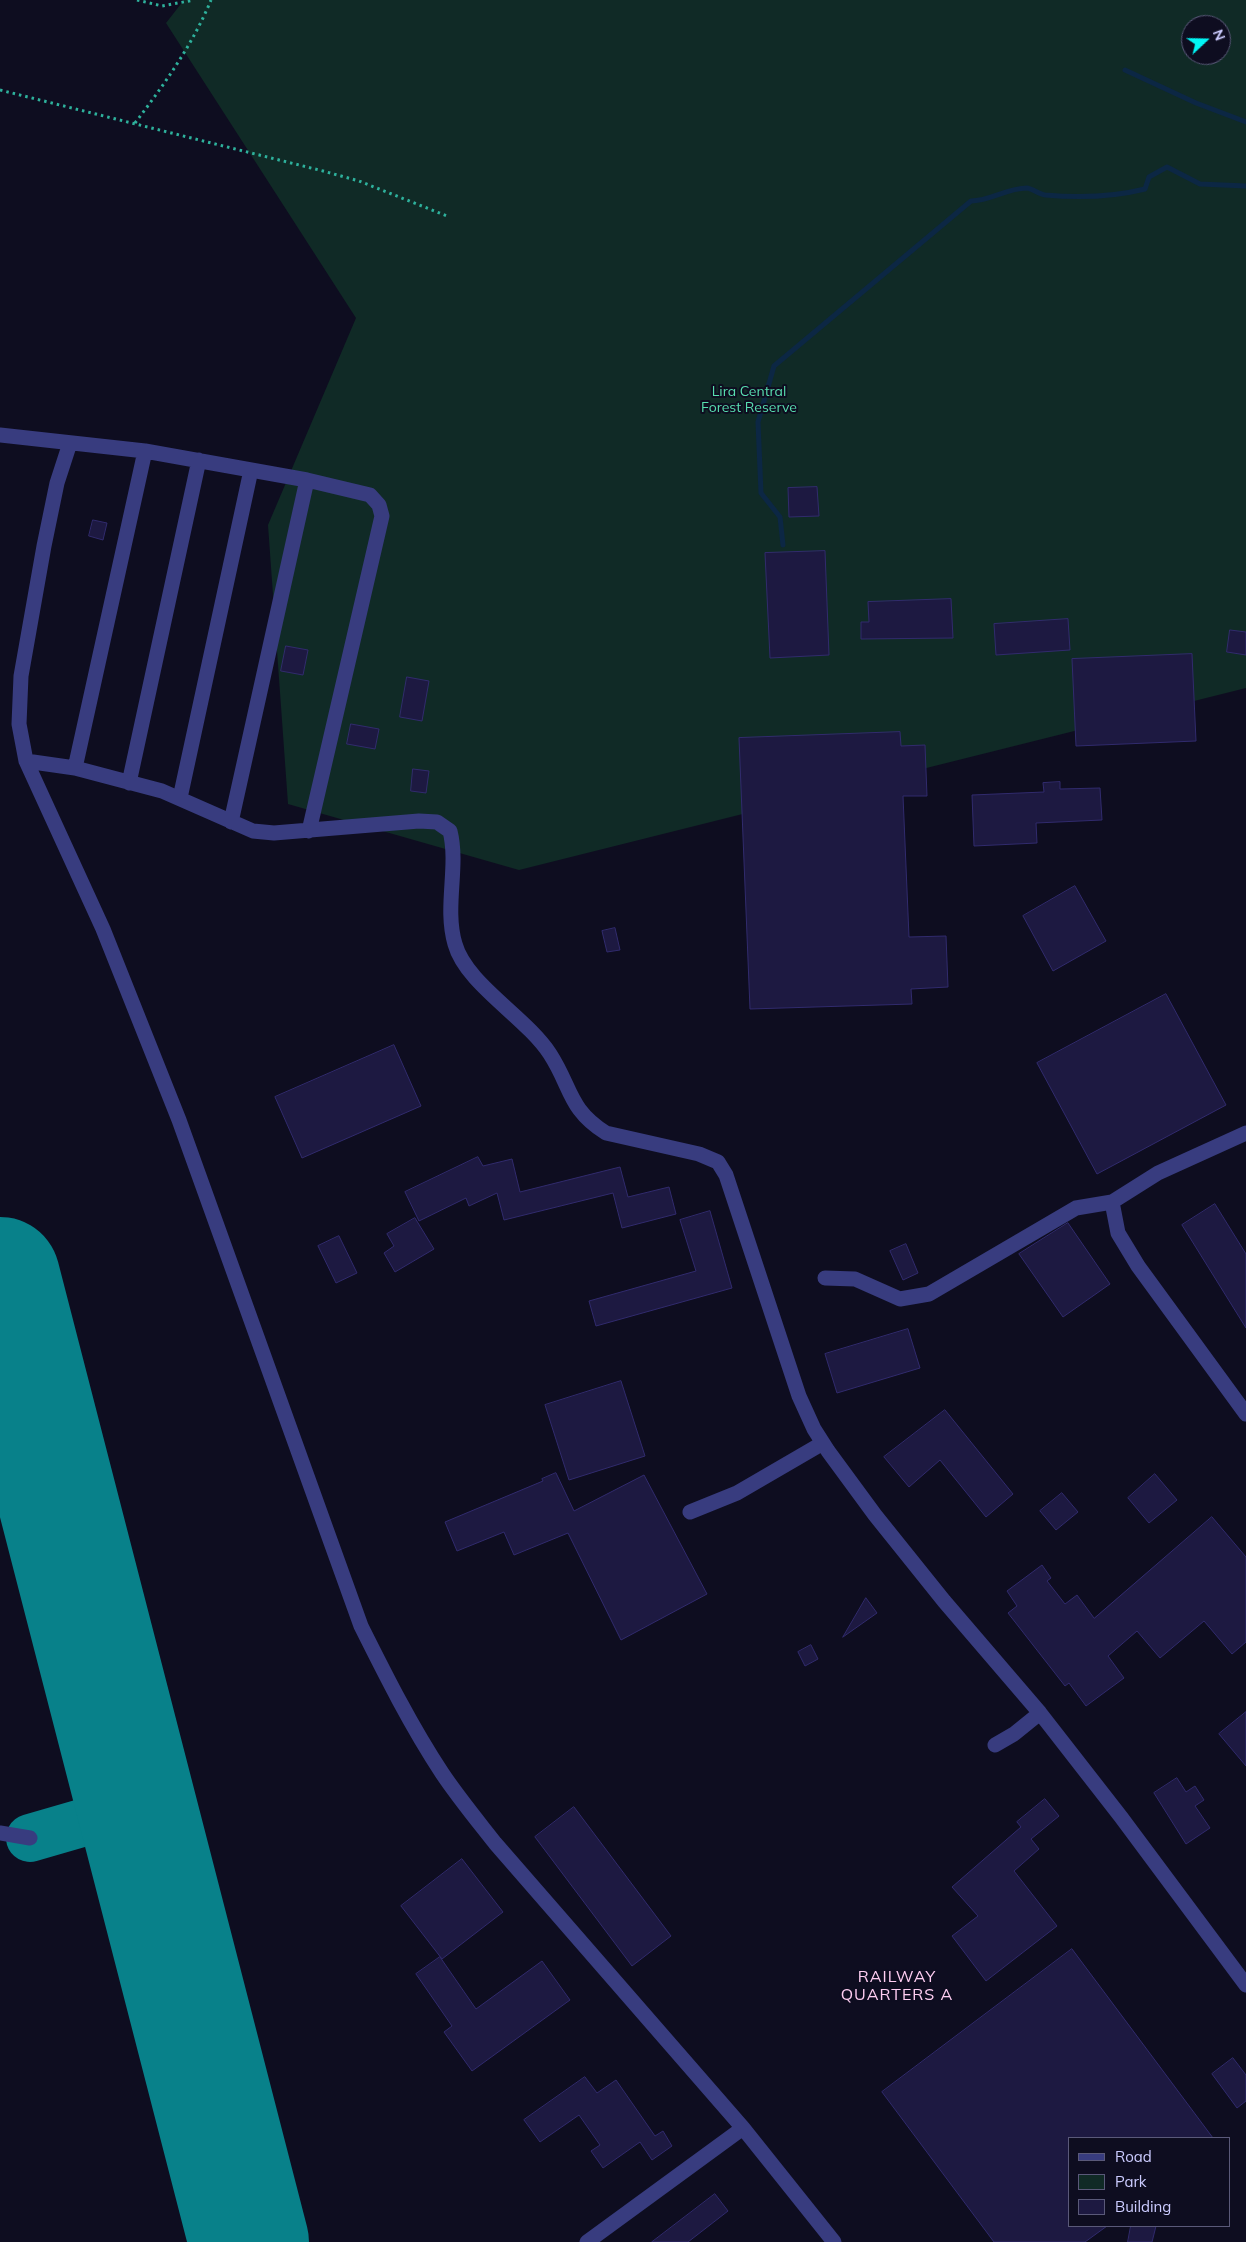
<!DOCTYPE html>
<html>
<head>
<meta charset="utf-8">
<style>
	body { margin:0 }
	#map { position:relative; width:1246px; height:2242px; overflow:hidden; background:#0e0d20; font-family:Mulish,sans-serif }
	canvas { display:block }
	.legend { position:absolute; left:1068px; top:2137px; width:162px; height:90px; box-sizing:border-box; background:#0e0d20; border:1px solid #5a5979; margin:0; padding:6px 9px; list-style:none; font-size:15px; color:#ccf }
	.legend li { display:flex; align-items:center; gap:10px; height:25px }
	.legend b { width:25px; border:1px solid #5a5979 }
	.north { position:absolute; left:1181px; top:15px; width:50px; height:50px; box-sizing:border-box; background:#0e0d20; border:1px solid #5a5979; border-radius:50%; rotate:69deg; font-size:14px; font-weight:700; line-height:20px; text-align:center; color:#ccf }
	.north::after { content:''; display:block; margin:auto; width:18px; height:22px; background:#01f5f5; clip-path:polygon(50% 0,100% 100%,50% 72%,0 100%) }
</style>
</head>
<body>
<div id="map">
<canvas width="1246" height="2242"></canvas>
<ul class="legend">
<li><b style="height:6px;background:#383c7f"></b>Road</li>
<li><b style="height:14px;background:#102a26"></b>Park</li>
<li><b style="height:14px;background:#1d1941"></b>Building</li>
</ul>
<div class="north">N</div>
</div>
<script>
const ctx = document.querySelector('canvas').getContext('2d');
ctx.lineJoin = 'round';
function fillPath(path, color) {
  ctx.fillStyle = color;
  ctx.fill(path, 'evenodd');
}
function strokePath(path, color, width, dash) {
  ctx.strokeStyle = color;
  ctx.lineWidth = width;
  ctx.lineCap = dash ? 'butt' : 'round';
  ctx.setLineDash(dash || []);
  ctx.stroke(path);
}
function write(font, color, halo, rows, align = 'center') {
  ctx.font = font + ' Mulish,sans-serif';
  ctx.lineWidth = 4;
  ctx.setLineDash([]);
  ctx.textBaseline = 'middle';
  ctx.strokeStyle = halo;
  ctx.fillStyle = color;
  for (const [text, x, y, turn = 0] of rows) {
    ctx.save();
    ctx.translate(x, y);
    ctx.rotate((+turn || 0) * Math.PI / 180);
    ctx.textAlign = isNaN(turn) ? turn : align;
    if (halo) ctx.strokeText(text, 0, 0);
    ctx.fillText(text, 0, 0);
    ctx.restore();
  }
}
fillPath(new Path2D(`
	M184,0H1246V688L519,870L288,804L268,525L356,318L166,23ZM1191,25H1221V55H1191Z`), '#102a26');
strokePath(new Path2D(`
	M1125,70L1196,103L1246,122
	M783,545L780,517L761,493L758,422L774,366L971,201C990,201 1007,188 1027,188C1033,189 1039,194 1045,195C1078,198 1113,197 1145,189L1149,177L1167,167L1200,184L1246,186`), '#0c2744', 5);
strokePath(new Path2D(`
	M30,1838L137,1807`), '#08818a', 48);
strokePath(new Path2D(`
	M0,1277L249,2242`), '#08818a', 120);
const building = new Path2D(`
	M817,487L819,516L789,517L788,488Z
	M93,520L107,523L103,540L89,536Z
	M825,551L829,655L770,658L765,553Z
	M951,599L953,638L861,639V622H869L868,602Z
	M1068,619L1070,650L996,655L994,624Z
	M1230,630L1246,632V655L1227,652Z
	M286,646L308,650L303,675L281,671Z
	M1192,654L1196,741L1076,746L1072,659Z
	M407,677L429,681L422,721L400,717Z
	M351,724L379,729L375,749L347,744Z
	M900,732L901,746L925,745L927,796H903L909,937L946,936L948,987L911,989L912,1004L750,1009L739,738Z
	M413,769L429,771L426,793L411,791Z
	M1060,782V789L1100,788L1102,820L1036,823L1037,843L974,846L972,795L1044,792L1043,783Z
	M1075,886L1106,941L1053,971L1023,916Z
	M615,928L620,950L607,952L602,931Z
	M1166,994L1226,1105L1097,1174L1037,1063Z
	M394,1045L421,1106L302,1158L275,1097Z
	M478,1157L483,1166L512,1159L520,1192L620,1167L628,1197L669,1187L676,1214L622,1228L613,1193L504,1220L497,1193L469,1206L466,1198L419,1221L405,1192Z
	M1215,1204L1246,1254V1328L1182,1225Z
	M710,1211L732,1288L596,1326L589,1301L696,1271L680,1220Z
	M415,1218L434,1249L395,1272L384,1253L394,1246L387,1234Z
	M1068,1223L1110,1284L1063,1317L1019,1254Z
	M339,1236L357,1273L336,1283L318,1246Z
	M906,1244L918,1273L903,1280L890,1251Z
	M908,1329L920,1368L837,1393L825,1354Z
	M621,1381L645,1456L569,1480L545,1405Z
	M945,1410L1013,1494L986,1517L940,1460L909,1487L884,1457Z
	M556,1473L574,1511L644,1475L707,1594L621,1640L568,1533L514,1555L504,1532L457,1551L445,1522L543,1481L542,1479Z
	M1155,1474L1177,1500L1149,1523L1128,1498Z
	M1062,1493L1078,1512L1056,1530L1040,1511Z
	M1212,1517L1246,1557V1642L1232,1654L1204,1621L1160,1658L1137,1631L1108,1656L1124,1678L1086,1706L1069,1683L1065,1686L1008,1613L1017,1606L1007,1591L1042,1565L1051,1578L1047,1581L1065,1604L1077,1595L1094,1618Z
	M866,1598L877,1613L843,1637Z
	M811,1645L818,1659L805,1666L798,1652Z
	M1246,1712V1766L1219,1734Z
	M1177,1778L1186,1792L1195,1786L1204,1800L1195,1806L1210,1828L1186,1844L1154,1793Z
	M1045,1799L1059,1816L1031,1839L1039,1849L1014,1871L1057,1926L986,1981L952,1936L978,1916L952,1887L1021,1827L1017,1822Z
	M574,1807L671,1936L632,1966L535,1837Z
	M462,1859L503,1912L442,1959L401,1906Z
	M1072,1949L1213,2138H1070V2226H1107L1085,2242H994L882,2092Z
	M440,1957L476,2009L542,1961L570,2000L472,2071L444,2032L452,2026L416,1974Z
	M1233,2058L1246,2075V2101L1237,2108L1212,2074Z
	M585,2077L597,2093L616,2080L655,2136L663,2131L672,2146L652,2160L640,2142L603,2168L591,2151L600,2145L579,2115L540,2142L524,2120Z
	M715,2194L728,2211L688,2242H652Z
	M1131,2226H1156L1152,2242H1128Z`);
fillPath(building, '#1d1941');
strokePath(building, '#312b6d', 1);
strokePath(new Path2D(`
	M137,0L162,6L194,0
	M0,90L323,171L359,181L447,216
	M135,123C164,85 193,44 211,0`), '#2eb19c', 3, [2.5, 4]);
strokePath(new Path2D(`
	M0,435L145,451L307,480L370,495L379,505L382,516L309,831
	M70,443L57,483L44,546L21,676L19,724L26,761L103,929L179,1120L361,1626C386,1676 411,1726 442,1773C458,1797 477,1820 495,1843L743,2128L834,2242
	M26,761L75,768L162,791L253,831L274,833L419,821L437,822L450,831C459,867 444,907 455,944C466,984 526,1017 550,1054C572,1088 568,1109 606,1133L699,1154L718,1162L726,1175L799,1396L814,1429L828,1451L875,1515L944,1601L1040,1713L1121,1817L1246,1985
	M75,768L145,451
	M129,783L199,460
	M180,798L251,470
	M231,822L307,480
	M1112,1202L1118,1233L1138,1266L1246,1414
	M825,1278L855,1279L900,1299L929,1294L1076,1208L1112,1202L1158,1173L1246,1133
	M690,1512L737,1493L823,1443
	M995,1745L1014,1734L1040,1713
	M0,1833L30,1838
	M587,2242L743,2128`), '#383c7f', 15);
write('14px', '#58deaf', '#0e0d20', [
	["Lira Central",749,392],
	["Forest Reserve",749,408]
]);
ctx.letterSpacing = '1px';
write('16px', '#ffcef2', '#0e0d20', [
	["RAILWAY",897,1977],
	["QUARTERS A",897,1995]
]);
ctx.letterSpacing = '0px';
</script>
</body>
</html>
